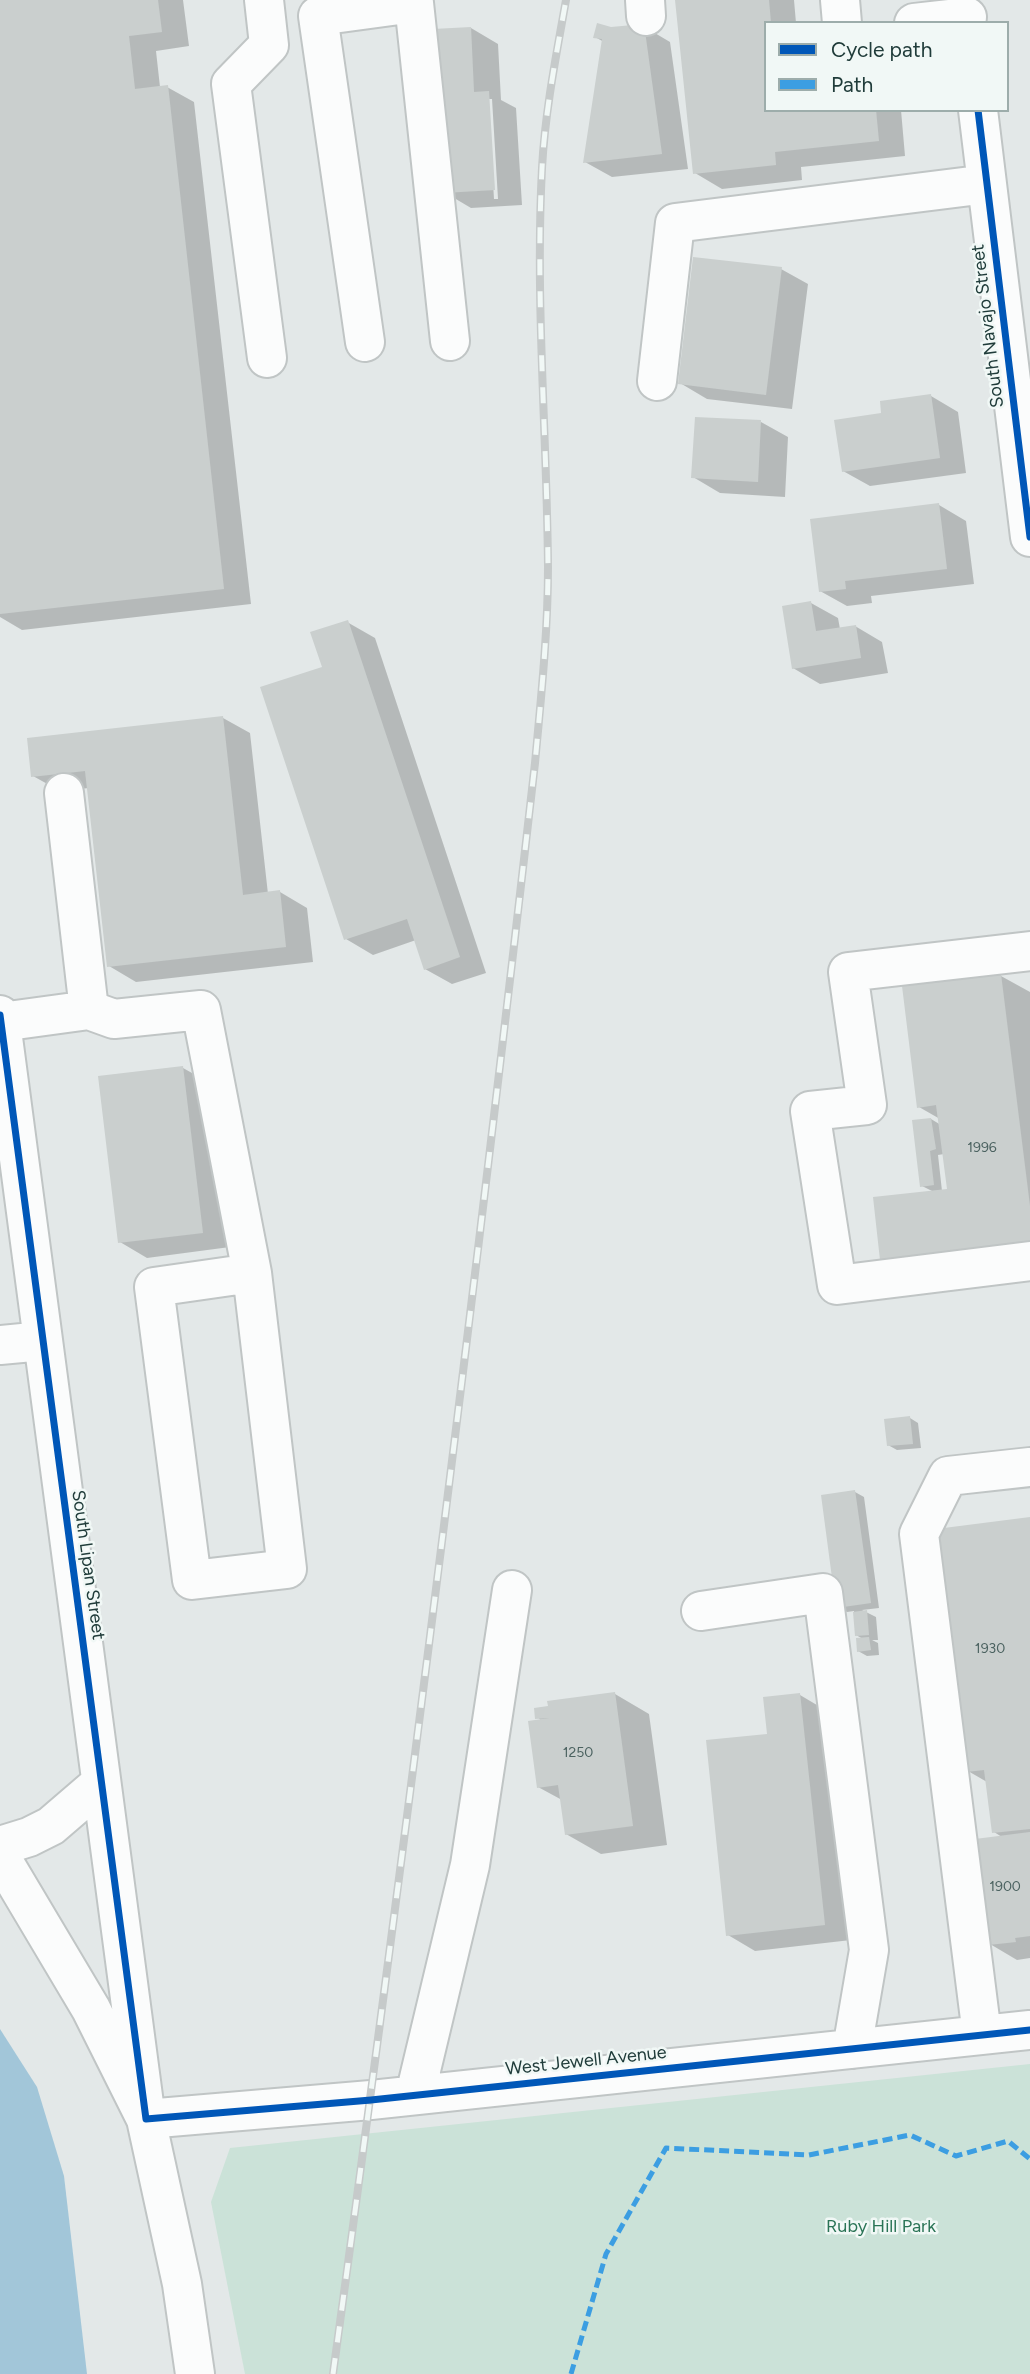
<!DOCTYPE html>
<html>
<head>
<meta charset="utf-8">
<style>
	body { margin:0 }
	#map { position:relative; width:1030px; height:2374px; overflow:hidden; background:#e3e8e8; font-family:Figtree,sans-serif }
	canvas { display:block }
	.legend { position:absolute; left:764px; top:21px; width:245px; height:91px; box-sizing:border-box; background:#f1f8f6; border:2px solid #9dadab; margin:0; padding:9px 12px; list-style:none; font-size:21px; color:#203c3a }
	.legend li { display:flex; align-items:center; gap:14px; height:35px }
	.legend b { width:35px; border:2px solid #9dadab }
</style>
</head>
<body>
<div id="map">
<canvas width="1030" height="2374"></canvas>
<ul class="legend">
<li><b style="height:9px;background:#0057b8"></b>Cycle path</li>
<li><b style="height:9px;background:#3c9ee2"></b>Path</li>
</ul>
</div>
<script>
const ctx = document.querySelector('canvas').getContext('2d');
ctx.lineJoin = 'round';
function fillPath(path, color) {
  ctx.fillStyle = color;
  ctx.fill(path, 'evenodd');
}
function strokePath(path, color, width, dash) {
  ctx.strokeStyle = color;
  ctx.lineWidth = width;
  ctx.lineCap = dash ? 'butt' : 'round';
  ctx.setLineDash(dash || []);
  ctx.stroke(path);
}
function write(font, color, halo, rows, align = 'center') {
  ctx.font = font + ' Figtree,sans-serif';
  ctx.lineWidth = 5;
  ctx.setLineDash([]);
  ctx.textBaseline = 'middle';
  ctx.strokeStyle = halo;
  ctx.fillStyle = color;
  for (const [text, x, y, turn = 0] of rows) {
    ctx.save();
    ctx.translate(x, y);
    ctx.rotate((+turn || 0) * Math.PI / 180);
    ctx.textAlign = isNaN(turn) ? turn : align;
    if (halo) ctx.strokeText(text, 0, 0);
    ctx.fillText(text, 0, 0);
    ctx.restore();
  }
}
fillPath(new Path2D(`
	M1030,2064V2374H245L211,2202L230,2148Z`), '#cbe2d8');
fillPath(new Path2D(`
	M0,2029L37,2087L64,2176L87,2374H0Z`), '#a2c6d9');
fillPath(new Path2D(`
	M0,0H183L189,46L156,51L160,87H167L194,102L251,604L22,630L0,617Z
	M677,0H794L796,23H766V110H901L905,156L801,167L802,180L722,189L695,173Z
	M643,26L670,42L688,169L612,177L585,162L604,42L595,37L611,29Z
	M471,28L498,44L501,100L516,108L522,205L471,208L444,192ZM488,99H492L498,199H494Z
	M781,269L808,284L792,409L707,399L680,383Z
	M931,396L958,412L966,473L870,486L843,471L883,415Z
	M761,422L788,437L785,497L720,493L693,477Z
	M939,505L966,521L974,584L871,596L872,603L847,606L820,591Z
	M811,603L838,618L840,629L855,626L882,642L888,673L820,684L793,668Z
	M347,622L375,638L486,973L452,984L425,969L416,940L373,955L346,939L324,668Z
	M223,718L250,733L268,894L280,892L307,908L313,962L136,982L109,966L89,788L60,791L33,776Z
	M1001,976L1030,992V1265L916,1279L882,1259L934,1192L922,1186L931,1119L941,1125L940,1119L919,1107ZM944,1154L949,1191H942L938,1155Z
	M183,1068L210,1083L230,1247L147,1258L120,1242Z
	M910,1418L918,1423L921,1448L897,1450L888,1445Z
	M855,1492L864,1497L879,1608L862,1610L876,1617L878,1640H872L878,1643L879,1655L867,1656L858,1651L863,1639L856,1635L854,1611L847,1612L838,1606Z
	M1030,1519V1958L1017,1960L990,1944L1002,1837L994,1832L987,1782L968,1771Z
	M615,1694L649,1714L667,1845L601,1854L566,1834L562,1800L538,1787L542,1721L537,1717Z
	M800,1695L827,1711L851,1940L755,1951L728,1935L769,1736Z`), '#0003');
fillPath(new Path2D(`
	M0,0H158L162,32L129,36L135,89L168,85L224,589L0,614Z
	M675,0H769L771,23H766V110H876L879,141L775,152L776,165L693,174Z
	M597,23L611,27L644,24L662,154L583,163L602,39L593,38Z
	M471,27L474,92L489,91L495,190L443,193L433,29Z
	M693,257L782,267L766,395L678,384Z
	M931,394L940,458L842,472L834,420L881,413L880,401Z
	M695,417L761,420L758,482L691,478Z
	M939,503L947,569L845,581L846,589L819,592L810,519Z
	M811,601L816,631L856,625L861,658L792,669L782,606Z
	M348,620L460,957L424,970L407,919L344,940L260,687L322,667L310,632Z
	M223,716L243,895L280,890L286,947L107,967L85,771L31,777L27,738Z
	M1001,974L1030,1206V1242L880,1260L873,1197L947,1189L936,1105L917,1108L902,986Z
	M183,1066L203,1233L118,1243L98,1076Z
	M931,1118L936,1149L930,1151L934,1185L920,1187L912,1120Z
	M910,1416L913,1444L887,1446L884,1419Z
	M855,1490L871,1603L836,1608L821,1495Z
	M1030,1517V1829L992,1833L984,1770L966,1772L936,1529Z
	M867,1610L869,1635L855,1636L853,1612Z
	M869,1637L871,1650L857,1652L856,1638Z
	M615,1692L633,1826L565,1835L558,1785L537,1788L528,1721L549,1718L535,1719L534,1708L548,1706L547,1701Z
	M800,1693L825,1925L726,1936L706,1740L767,1734L763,1697Z
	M1030,1832V1936L1015,1938L1016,1942L988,1945L975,1839Z`), '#cacfce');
const minor = new Path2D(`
	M264,0L269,45L231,84L267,358
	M645,0L646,16
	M840,0L842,23
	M914,23L967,17
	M978,110L1030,537
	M365,342L318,16L414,3L450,341
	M657,381L675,223L987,184
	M1030,951L848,972L867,1105L810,1111L837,1285L1030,1261
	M89,1010L114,1019L201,1010L252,1273L287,1569L192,1580L154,1287L252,1273
	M0,1015L146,2119L371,2100L1030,2030
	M1,1022L89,1010L64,793
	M0,1345L43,1341
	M701,1611L823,1593L869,1950L852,2049
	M0,1846L29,1837L51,1826L101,1783
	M0,1856L91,2009L146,2119L182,2284L195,2374
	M982,2035L919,1534L948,1476L1030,1467
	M415,2095L470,1865L512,1590`);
strokePath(minor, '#c0c5c5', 42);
strokePath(minor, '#fbfcfc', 38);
const rail = new Path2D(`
	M333,2374C406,1838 474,1301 535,763C541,698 548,632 548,567C547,434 535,301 542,168C545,112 556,56 566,0`);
strokePath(rail, '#c6caca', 8);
strokePath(rail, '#f1f8f6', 5, [16]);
strokePath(new Path2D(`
	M571,2374L606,2254L666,2148L809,2155L910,2135L956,2156L1008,2141L1030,2159`), '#3c9ee2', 5, [10, 5]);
strokePath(new Path2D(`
	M978,110L1030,537
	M0,1015L146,2119L371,2100L1030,2030`), '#0057b8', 7);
write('14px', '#4b6260', null, [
	["1996",982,1148],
	["1930",990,1649],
	["1250",578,1753],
	["1900",1005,1887]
]);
write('18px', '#203c3a', '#f1f8f6', [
	["South Navajo Street",988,326,-97],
	["South Lipan Street",88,1565,82],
	["West Jewell Avenue",586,2061,-6]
]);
write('18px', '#2a7456', '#f1f8f6', [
	["Ruby Hill Park",881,2227]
]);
</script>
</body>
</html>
